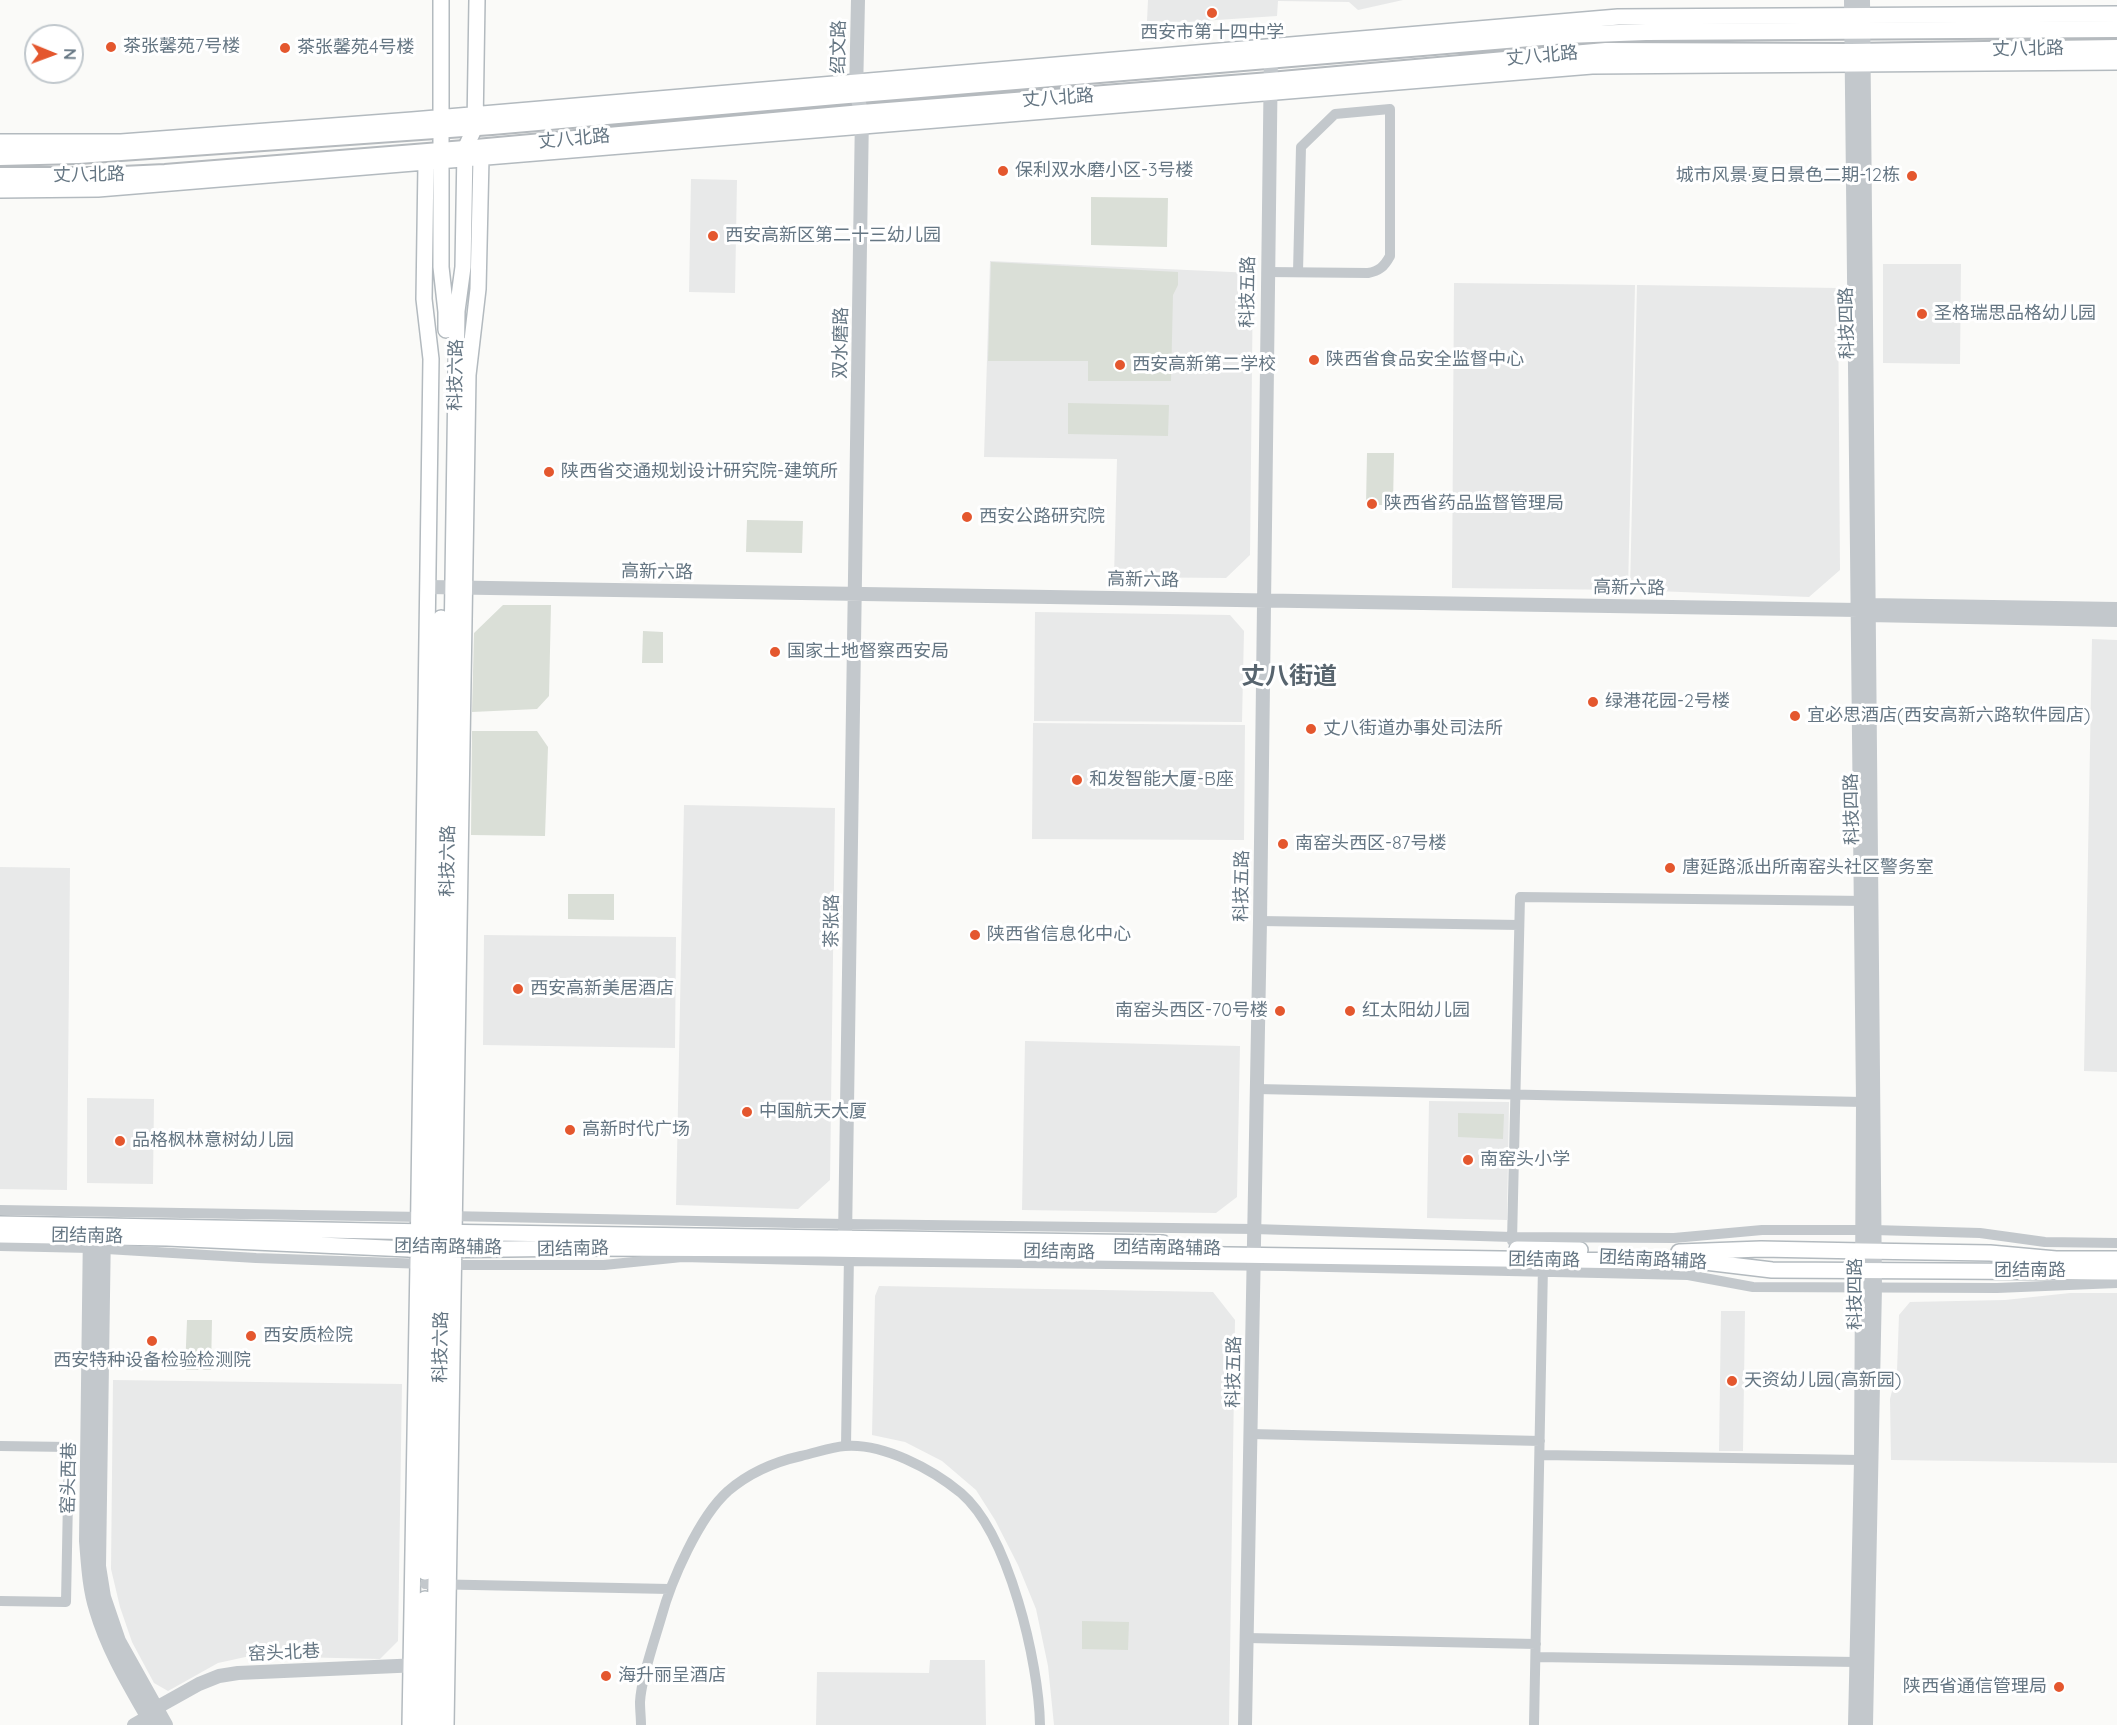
<!DOCTYPE html>
<html>
<head>
<meta charset="utf-8">
<style>
	body { margin:0 }
	#map { position:relative; width:2117px; height:1725px; overflow:hidden; background:#fafaf8; font-family:Quicksand,sans-serif }
	canvas { display:block }
	.north { position:absolute; left:24px; top:24px; width:60px; height:60px; box-sizing:border-box; background:#fff; border:2px solid #c1c8cd; border-radius:50%; rotate:91deg; font-size:16px; font-weight:700; line-height:24px; text-align:center; color:#657683 }
	.north::after { content:''; display:block; margin:auto; width:21px; height:27px; background:#e4572e; clip-path:polygon(50% 0,100% 100%,50% 72%,0 100%) }
</style>
</head>
<body>
<div id="map">
<canvas width="2117" height="1725"></canvas>
<div class="north">N</div>
</div>
<script>
const ctx = document.querySelector('canvas').getContext('2d');
ctx.lineJoin = 'round';
function fillPath(path, color) {
  ctx.fillStyle = color;
  ctx.fill(path, 'evenodd');
}
function strokePath(path, color, width, dash) {
  ctx.strokeStyle = color;
  ctx.lineWidth = width;
  ctx.lineCap = dash ? 'butt' : 'round';
  ctx.setLineDash(dash || []);
  ctx.stroke(path);
}
function write(font, color, halo, rows, align = 'center') {
  ctx.font = font + ' Quicksand,"Noto Sans SC",sans-serif';
  ctx.lineWidth = 6;
  ctx.setLineDash([]);
  ctx.textBaseline = 'middle';
  ctx.strokeStyle = halo;
  ctx.fillStyle = color;
  for (const [text, x, y, turn = 0] of rows) {
    ctx.save();
    ctx.translate(x, y);
    ctx.rotate((+turn || 0) * Math.PI / 180);
    ctx.textAlign = isNaN(turn) ? turn : align;
    if (halo) ctx.strokeText(text, 0, 0);
    ctx.fillText(text, 0, 0);
    ctx.restore();
  }
}
fillPath(new Path2D(`
	M1148,0H1403L1358,10L1349,2L1278,1L1277,16L1187,22L1147,21Z
	M691,179L737,180L735,293L689,292Z
	M990,261L1253,273L1250,555L1226,578L1114,577L1117,459L984,457Z
	M1883,264H1961L1960,364L1883,363Z
	M1454,283L1635,285L1628,590L1452,588Z
	M1637,285L1838,288L1840,570L1809,597L1630,590Z
	M1035,612L1230,615L1244,631L1242,722L1034,721Z
	M2092,639L2117,640V1072L2084,1071Z
	M1033,723L1245,725L1244,840L1032,839Z
	M684,805L835,808L830,1180L798,1209L676,1205Z
	M0,867L70,868L67,1190L0,1189Z
	M484,935L676,937L675,1048L483,1045Z
	M1025,1041L1240,1046L1237,1197L1216,1213L1022,1210Z
	M87,1098L154,1099L153,1184L87,1183Z
	M1429,1101L1509,1102L1507,1220L1427,1218Z
	M879,1286L1213,1292L1235,1320L1229,1725H1054L1048,1666L1036,1609L1018,1565L995,1520L976,1490L942,1461L905,1442L872,1435L875,1296Z
	M2070,1293H2117V1463L1891,1460L1890,1399L1897,1371L1899,1315L1910,1302L2005,1300Z
	M1721,1311H1745L1743,1451H1719Z
	M113,1380L402,1384L398,1641L380,1659L250,1656L218,1663L168,1691L154,1683L132,1642L120,1607L111,1569Z
	M930,1660H985L986,1725H816L817,1672L929,1673Z`), '#e8e9e9');
fillPath(new Path2D(`
	M1091,197L1168,198L1167,247L1091,245Z
	M991,262L1178,272V285L1173,295L1171,381H1088V361H988Z
	M1068,403L1169,405L1168,436L1068,434Z
	M1367,453H1394L1393,505H1366Z
	M747,520L803,521L802,553L746,552Z
	M503,605H551L549,696L537,709L472,712L474,633Z
	M643,631L663,632V663H642Z
	M472,731H537L548,747L545,836L471,835Z
	M568,894H614V920L568,919Z
	M1458,1113L1504,1114L1503,1139L1458,1137Z
	M187,1320H212L211,1370H185Z
	M1082,1621L1129,1622L1128,1650L1082,1649Z`), '#dadfd7');
const secondary = new Path2D(`
	M441,0V267L446,312V330
	M0,142H121L412,120L1618,17L2117,14
	M0,190L98,189L1592,66L2117,62
	M0,1224L430,1232L1163,1243
	M0,1235L167,1238L430,1250L584,1248L819,1249L1705,1262L1772,1270L2117,1272
	M1517,1249L1580,1250
	M1679,1252L1761,1249L1863,1251L1990,1253L2056,1259H2117
	M425,1572L441,618
	M410,1725L418,1262L431,359L424,299L426,163L433,158
	M423,1725L425,1599
	M433,1725L443,1250L457,311L463,267L465,149L475,127L477,0
	M446,1725L468,375L478,289L481,158L475,155`);
const primary = new Path2D(`
	M0,157L78,155L492,126L836,96L1566,35L1646,32L2117,29
	M0,176H101L165,173L465,149L862,113L1270,81L1606,51L1851,52L2117,48`);
strokePath(secondary, '#b3babf', 18);
strokePath(primary, '#b5babe', 20);
strokePath(new Path2D(`
	M1267,272L1368,273C1379,271 1384,267 1390,256V109L1335,114L1301,147L1298,272
	M1260,921L1519,925
	M1257,1089L1863,1102
	M0,1210L423,1217
	M448,1216L845,1224L1254,1229L1512,1237L1674,1238L1762,1230H1874L1980,1233L2045,1242L2117,1243
	M1512,1241L1520,897L1867,901
	M0,1246L90,1248L256,1258L425,1264
	M447,1265H604L682,1257L845,1261L1284,1266L1688,1275L1753,1287L1997,1288L2117,1283
	M1251,1434L1540,1441
	M0,1446L69,1447L66,1602L0,1601
	M846,1446L849,1254
	M1541,1455L1861,1460
	M425,1584L669,1589
	M1247,1638L1536,1644
	M1536,1657L1856,1662
	M641,1725C641,1718 640,1710 640,1702C641,1679 654,1642 661,1618C671,1581 699,1517 728,1491C749,1473 774,1462 801,1456C815,1453 831,1447 845,1446C883,1443 932,1469 961,1493C1009,1534 1039,1663 1040,1725
	M1534,1725L1543,1266`), '#c3c8cc', 10);
strokePath(new Path2D(`
	M1851,0L1863,1102L1861,1460L1855,1725
	M1863,0L1875,1286L1866,1725
	M428,587L1858,610L1868,615L2117,620
	M1862,608L1868,605L2117,609
	M90,1228L86,1541C88,1564 89,1588 96,1610C108,1651 131,1688 152,1725
	M104,1228L99,1566L104,1597L119,1641L166,1725
	M849,1247L845,1238L862,113L856,94L858,0
	M134,1725L148,1717L156,1708L199,1684L219,1676L238,1673L420,1665
	M1245,1725L1260,921L1271,50`), '#c3c8cc', 14);
strokePath(secondary, '#fff', 15);
strokePath(primary, '#fff', 16);
for (const [x, y, r, color] of [
	[1212,13,6,"#e4572e"],
	[111,47,6,"#e4572e"],
	[285,48,6,"#e4572e"],
	[1003,171,6,"#e4572e"],
	[1912,176,6,"#e4572e"],
	[713,236,6,"#e4572e"],
	[1922,314,6,"#e4572e"],
	[1314,360,6,"#e4572e"],
	[1120,365,6,"#e4572e"],
	[549,472,6,"#e4572e"],
	[1372,504,6,"#e4572e"],
	[967,517,6,"#e4572e"],
	[775,652,6,"#e4572e"],
	[1593,702,6,"#e4572e"],
	[1795,716,6,"#e4572e"],
	[1311,729,6,"#e4572e"],
	[1077,780,6,"#e4572e"],
	[1283,844,6,"#e4572e"],
	[1670,868,6,"#e4572e"],
	[975,935,6,"#e4572e"],
	[518,989,6,"#e4572e"],
	[1280,1011,6,"#e4572e"],
	[1350,1011,6,"#e4572e"],
	[747,1112,6,"#e4572e"],
	[570,1130,6,"#e4572e"],
	[120,1141,6,"#e4572e"],
	[1468,1160,6,"#e4572e"],
	[251,1336,6,"#e4572e"],
	[152,1341,6,"#e4572e"],
	[1732,1381,6,"#e4572e"],
	[606,1676,6,"#e4572e"],
	[2059,1687,6,"#e4572e"]
]) {
  const dot = new Path2D();
  dot.arc(x, y, r, 0, 2 * Math.PI);
  ctx.fillStyle = color;
  ctx.fill(dot);
  strokePath(dot, '#fff', 2);
}
write('18px', '#657683', '#fff', [
	["西安市第十四中学",1212,33,"center"],
	["茶张馨苑7号楼",123,47],
	["茶张馨苑4号楼",297,48],
	["保利双水磨小区-3号楼",1015,171],
	["城市风景·夏日景色二期-12栋",1900,176,"right"],
	["西安高新区第二十三幼儿园",725,236],
	["圣格瑞思品格幼儿园",1934,314],
	["陕西省食品安全监督中心",1326,360],
	["西安高新第二学校",1132,365],
	["陕西省交通规划设计研究院-建筑所",561,472],
	["陕西省药品监督管理局",1384,504],
	["西安公路研究院",979,517],
	["国家土地督察西安局",787,652],
	["绿港花园-2号楼",1605,702],
	["宜必思酒店(西安高新六路软件园店)",1807,716],
	["丈八街道办事处司法所",1323,729],
	["和发智能大厦-B座",1089,780],
	["南窑头西区-87号楼",1295,844],
	["唐延路派出所南窑头社区警务室",1682,868],
	["陕西省信息化中心",987,935],
	["西安高新美居酒店",530,989],
	["南窑头西区-70号楼",1268,1011,"right"],
	["红太阳幼儿园",1362,1011],
	["中国航天大厦",759,1112],
	["高新时代广场",582,1130],
	["品格枫林意树幼儿园",132,1141],
	["南窑头小学",1480,1160],
	["西安质检院",263,1336],
	["西安特种设备检验检测院",152,1361,"center"],
	["天资幼儿园(高新园)",1744,1381],
	["海升丽呈酒店",618,1676],
	["陕西省通信管理局",2047,1687,"right"]
], 'left');
write('18px', '#657683', '#fff', [
	["绍文路",839,47,-89],
	["丈八北路",2028,49,-1],
	["丈八北路",1542,56,-5],
	["丈八北路",1058,98,-4],
	["丈八北路",574,139,-5],
	["丈八北路",89,175,-1],
	["科技五路",1248,292,-89],
	["科技四路",1847,323,-91],
	["双水磨路",841,343,-89],
	["科技六路",456,375,-89],
	["高新六路",657,572,1],
	["高新六路",1143,580,1],
	["高新六路",1629,588,1],
	["科技四路",1852,809,-91],
	["科技六路",448,861,-89],
	["科技五路",1242,886,-89],
	["茶张路",832,921,-89],
	["团结南路",87,1236,1],
	["团结南路辅路",448,1247,1],
	["团结南路辅路",1167,1248,1],
	["团结南路",573,1249,-1],
	["团结南路",1059,1252,1],
	["团结南路",1544,1260,1],
	["团结南路辅路",1653,1260,3],
	["团结南路",2030,1271],
	["科技四路",1856,1294,-90],
	["科技六路",441,1347,-89],
	["科技五路",1234,1372,-89],
	["窑头西巷",69,1478,-89],
	["窑头北巷",284,1653,-3]
]);
write('bold 24px', '#57646e', '#fff', [
	["丈八街道",1289,677]
]);
</script>
</body>
</html>
